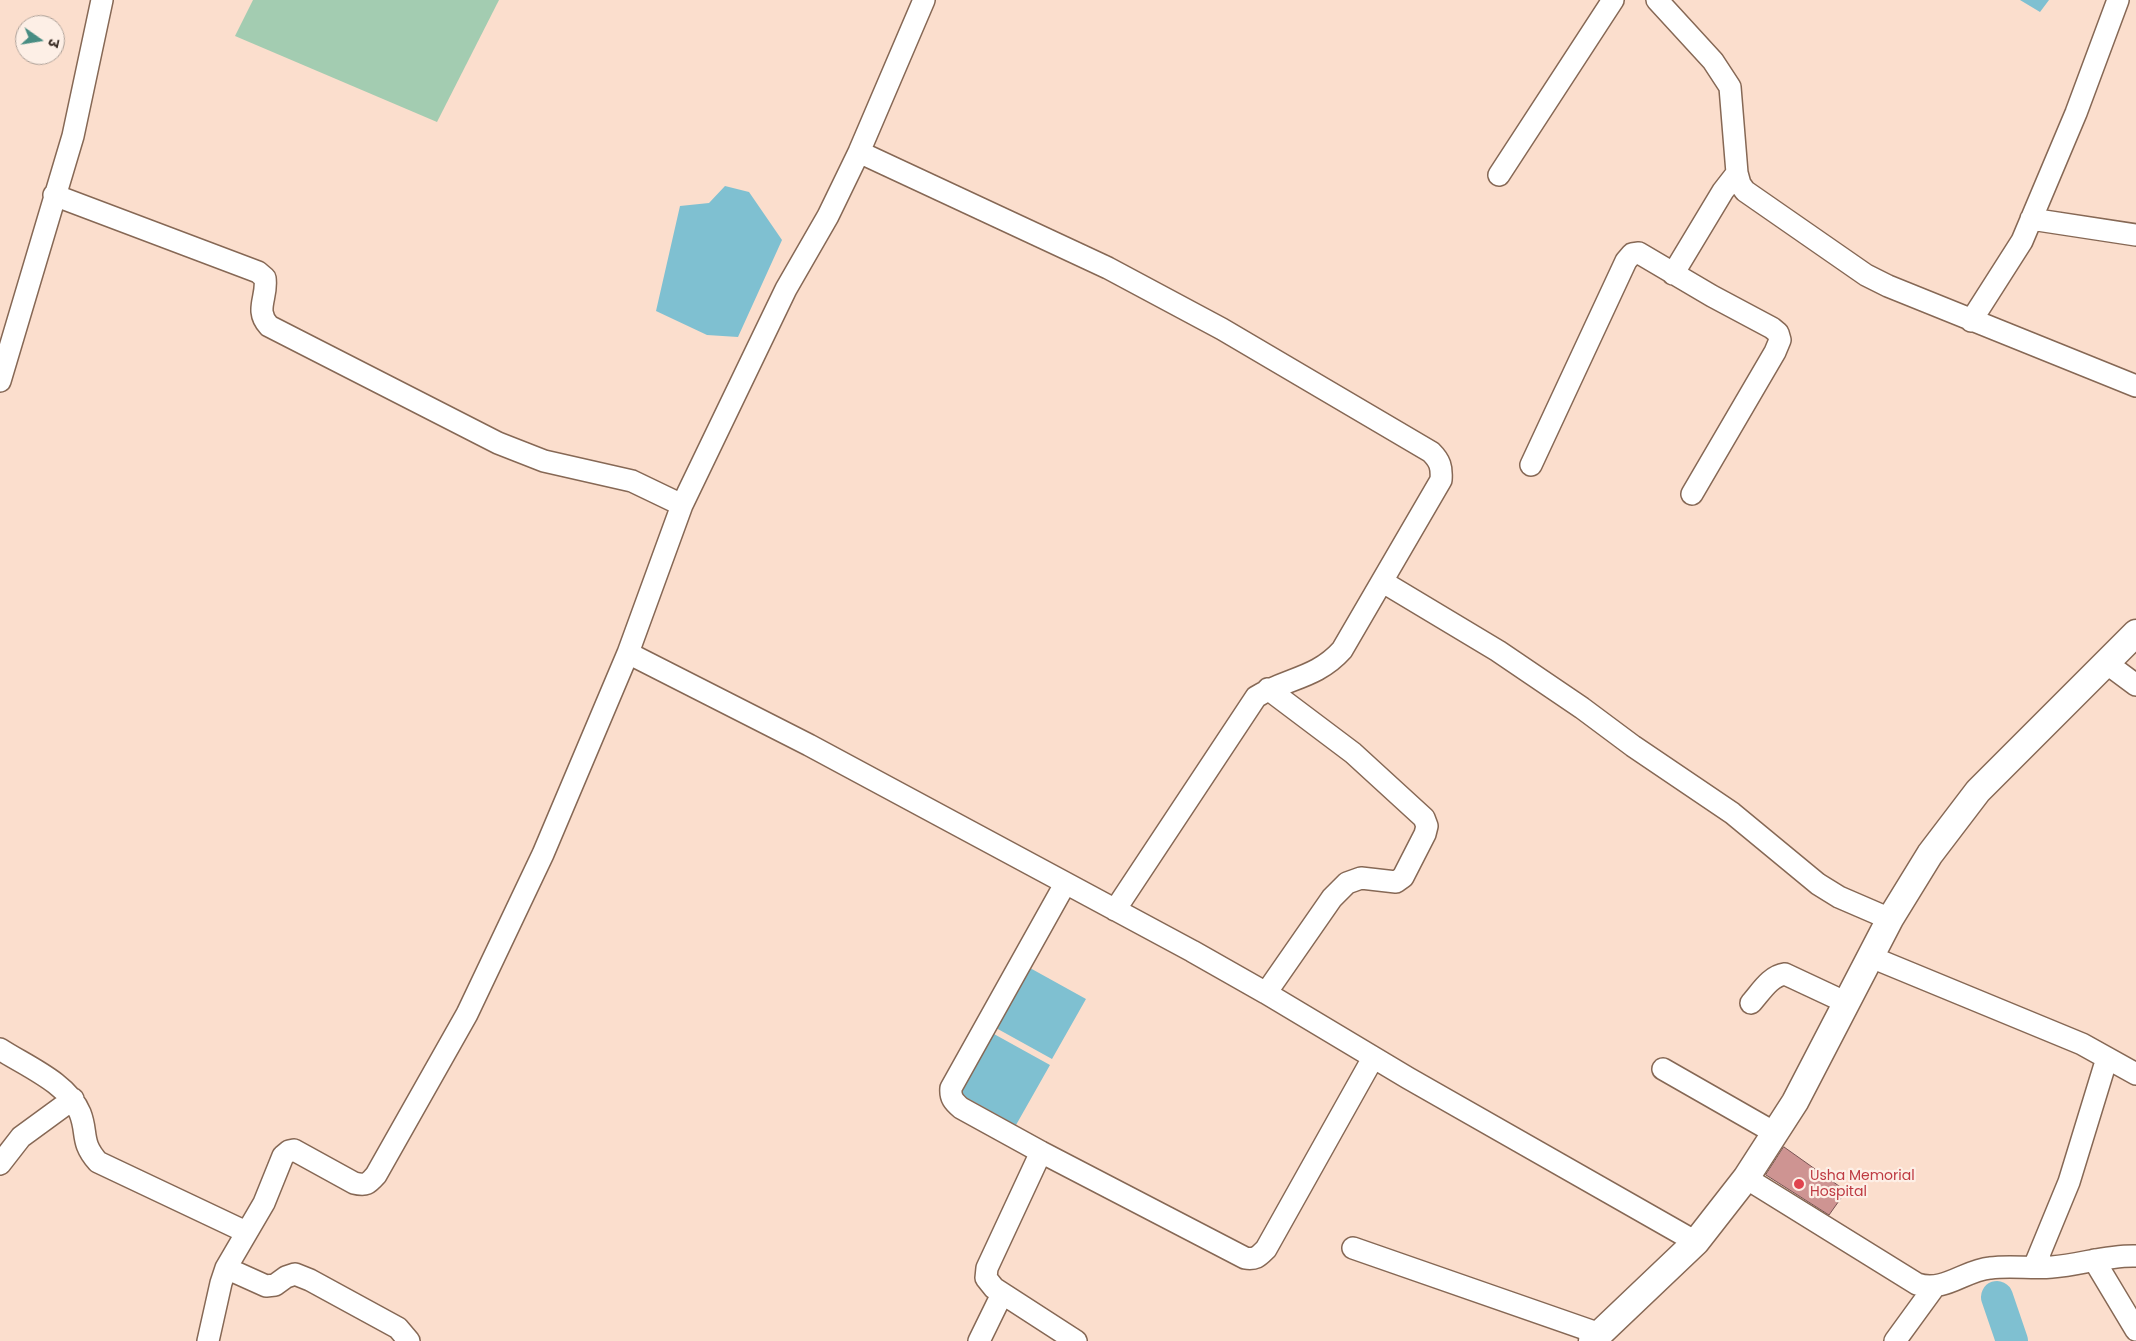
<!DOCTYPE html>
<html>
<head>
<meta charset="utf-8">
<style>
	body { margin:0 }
	#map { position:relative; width:2136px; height:1341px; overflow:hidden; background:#fbdecd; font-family:Poppins,"Noto Sans Devanagari",sans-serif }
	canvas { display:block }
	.north { position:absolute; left:15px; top:15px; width:50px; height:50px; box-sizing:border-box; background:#fdefe6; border:1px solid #aea198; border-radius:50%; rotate:103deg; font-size:14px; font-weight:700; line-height:20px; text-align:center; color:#382b23 }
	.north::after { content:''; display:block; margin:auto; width:18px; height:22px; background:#488d83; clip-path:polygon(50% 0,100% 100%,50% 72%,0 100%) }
</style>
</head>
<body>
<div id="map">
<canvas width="2136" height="1341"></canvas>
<div class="north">उ</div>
</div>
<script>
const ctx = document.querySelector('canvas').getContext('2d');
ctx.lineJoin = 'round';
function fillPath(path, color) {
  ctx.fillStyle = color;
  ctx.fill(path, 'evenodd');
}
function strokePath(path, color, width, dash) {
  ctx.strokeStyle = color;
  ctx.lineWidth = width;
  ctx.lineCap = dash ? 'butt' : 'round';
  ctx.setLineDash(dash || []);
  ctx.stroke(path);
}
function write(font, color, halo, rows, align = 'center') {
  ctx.font = font + ' Poppins,sans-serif';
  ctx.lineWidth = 4.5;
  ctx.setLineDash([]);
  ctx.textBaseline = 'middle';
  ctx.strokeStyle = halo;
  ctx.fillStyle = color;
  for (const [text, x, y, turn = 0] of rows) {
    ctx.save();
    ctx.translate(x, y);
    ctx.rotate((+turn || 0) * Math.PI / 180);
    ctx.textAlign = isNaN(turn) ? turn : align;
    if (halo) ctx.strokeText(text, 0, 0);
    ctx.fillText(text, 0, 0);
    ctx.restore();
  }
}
fillPath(new Path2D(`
	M253,0H499L437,122L235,36Z`), '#a3ccb1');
fillPath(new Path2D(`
	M2020,0H2049L2040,12Z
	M725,186L749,192L782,240L738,337L707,335L656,311L680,206L709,203Z
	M1030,968L1086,999L1052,1059L996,1028Z
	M994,1034L1050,1065L1016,1125L960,1094Z`), '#7fc0d1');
strokePath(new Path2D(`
	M1997,1297L2012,1341`), '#7fc0d1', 32);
const building = new Path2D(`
	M1784,1147L1846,1191L1829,1215L1766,1175Z`);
fillPath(building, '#ce9492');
strokePath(building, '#775352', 1);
const minor = new Path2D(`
	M1657,0L1713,61L1730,87L1737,173L1740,184L1745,191L1866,275L1888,286L2136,386
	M859,152L1108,268L1222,329L1431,452C1440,461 1442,467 1441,480L1342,650C1316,679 1286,678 1256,697L1115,910
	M1499,175L1613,0
	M54,195L258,272L265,278C268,297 254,310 269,326L498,443L544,461L632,481L682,505
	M2031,219L2136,235
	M1673,274L1723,191L1737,173
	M1971,321L2022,241L2076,113L2118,0
	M0,381L73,136L102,0
	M1531,465L1626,261L1632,254L1639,253L1712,296L1772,328L1778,333L1780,340L1775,352L1692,494
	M1383,582L1498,651L1582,708L1633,746L1732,813L1818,884L1839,897L1890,919
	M628,653L809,745L1192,951L1266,993L1408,1078L1696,1242
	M2105,662L2136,685
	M1065,884L951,1088C950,1098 954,1102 961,1108L1041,1152L1245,1258C1256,1260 1259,1256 1266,1249L1373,1058
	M1871,957L2082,1044L2136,1074
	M1266,993L1332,898L1347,883L1361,878L1396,882L1403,877L1425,834L1427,826L1424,818L1353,753L1268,689
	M1751,1003C1761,992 1770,976 1785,974L1847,1003
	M0,1049C26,1066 68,1083 80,1113C88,1133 80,1142 98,1162L246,1232
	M1663,1069L1775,1133
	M1041,1152L987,1268L986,1278L994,1288L1076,1341
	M0,1164L21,1137L73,1099
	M1746,1178L1917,1284C1944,1293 1965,1270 1990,1268C2011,1265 2032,1269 2052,1267C2080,1265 2107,1255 2136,1256
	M1353,1248L1600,1334
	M2094,1260L2136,1330
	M2034,1267L2069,1182L2107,1058
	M226,1268L266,1286L275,1285L286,1277L295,1274L310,1280L398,1328L409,1341
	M208,1341L221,1283L226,1268L264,1203L283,1156L289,1151L294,1150L354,1183C366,1186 368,1184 376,1175L467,1014L543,854L628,653L682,505L786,289L828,216L859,152L924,0
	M979,1341L1002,1294
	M1895,1341L1935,1286`);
const tertiary = new Path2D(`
	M1592,1341L1696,1242L1746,1178L1795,1102L1890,919L1930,854L1978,791L2136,633`);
strokePath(minor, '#866855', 24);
strokePath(tertiary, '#866855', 29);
strokePath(minor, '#fff', 21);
strokePath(tertiary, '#fff', 26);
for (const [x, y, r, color] of [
	[1799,1184,6,"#e0444e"]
]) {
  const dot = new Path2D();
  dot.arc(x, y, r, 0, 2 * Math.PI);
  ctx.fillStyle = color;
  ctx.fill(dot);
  strokePath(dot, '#fdefe6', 2);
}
write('14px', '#be3a42', '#fdefe6', [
	["Usha Memorial",1810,1176],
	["Hospital",1810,1192]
], 'left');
</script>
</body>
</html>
